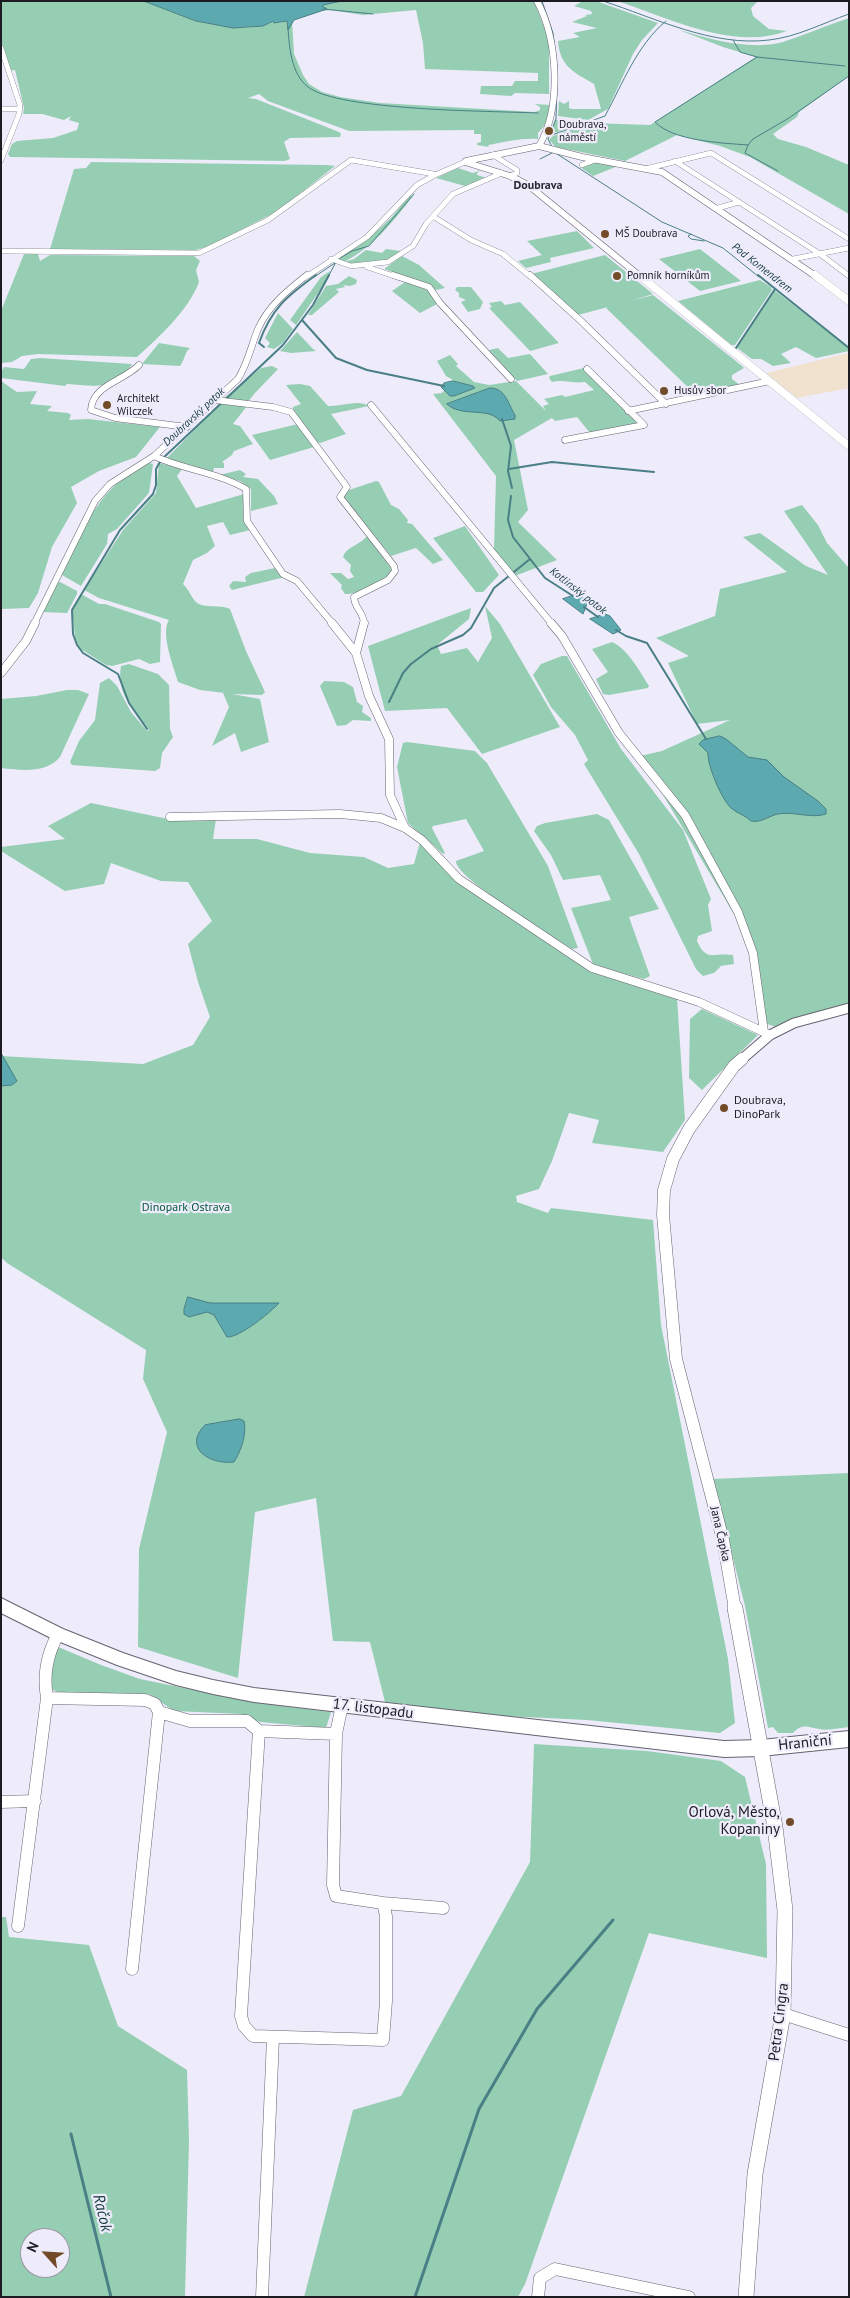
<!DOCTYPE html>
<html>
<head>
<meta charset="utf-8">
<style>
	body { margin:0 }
	#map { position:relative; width:850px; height:2298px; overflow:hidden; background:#eeecfb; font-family:"PT Sans",sans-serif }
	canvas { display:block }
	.frame { position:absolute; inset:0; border:2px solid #1d1c22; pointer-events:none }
	.north { position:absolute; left:20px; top:2228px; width:50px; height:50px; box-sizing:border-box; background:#eeecfb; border:1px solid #9a99a4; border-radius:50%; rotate:296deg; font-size:14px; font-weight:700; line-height:20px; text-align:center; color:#1d1c22 }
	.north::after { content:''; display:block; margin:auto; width:18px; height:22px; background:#724b29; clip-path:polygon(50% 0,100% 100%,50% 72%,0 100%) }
</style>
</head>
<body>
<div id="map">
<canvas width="850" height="2298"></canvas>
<div class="frame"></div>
<div class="north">N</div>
</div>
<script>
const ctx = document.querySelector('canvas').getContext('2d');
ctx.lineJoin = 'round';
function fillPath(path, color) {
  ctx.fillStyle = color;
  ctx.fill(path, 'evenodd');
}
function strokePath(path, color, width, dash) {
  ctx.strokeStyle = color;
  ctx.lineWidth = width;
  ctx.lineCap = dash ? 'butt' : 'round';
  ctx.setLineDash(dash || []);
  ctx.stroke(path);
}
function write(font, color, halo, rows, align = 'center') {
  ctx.font = font + ' "PT Sans",sans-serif';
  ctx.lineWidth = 4.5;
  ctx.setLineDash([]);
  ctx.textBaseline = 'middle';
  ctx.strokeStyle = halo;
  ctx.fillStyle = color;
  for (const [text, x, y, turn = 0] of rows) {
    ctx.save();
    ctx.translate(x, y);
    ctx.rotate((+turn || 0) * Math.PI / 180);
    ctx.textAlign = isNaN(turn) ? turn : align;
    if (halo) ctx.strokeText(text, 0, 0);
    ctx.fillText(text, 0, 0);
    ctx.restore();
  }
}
fillPath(new Path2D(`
	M849,353V388L797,398L766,373Z`), '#f1e1cf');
fillPath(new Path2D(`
	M1,1H144L196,21L233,28L254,27L273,21L279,23L287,21V26L289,28L292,21L294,54L303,75L309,84L322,92L340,97L380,103L535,112L540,110V107L535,104L550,105C550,116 546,125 538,133V139C520,138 506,142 488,145L489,147L477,145V143L481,142V134H474V130L349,131L268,101L259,94L248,98L256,99L339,132L341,134L340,137L290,138L284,142L290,159L285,161L10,157L8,154L12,144L17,141L53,138L77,130L79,123L69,120L71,116L64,120L42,114H23L24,108L15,70L7,71L1,55Z
	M342,1H534L549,40V94L515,93L511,96L480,94L481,86H512L515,81H538V73L425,69L423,43L416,10L363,15L330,10L322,11L326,9L322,6L323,5Z
	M583,1H596L658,23L642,40L633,54L608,109L588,120L558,116L559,101L564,104L569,101V108L572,109H601L594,84C574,72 560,67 558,41L580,37L573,33L597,28L572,22L587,16L585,15L592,14L591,11L574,6Z
	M617,1H758L751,8L753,16L769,29L787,31C733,51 669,18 617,1Z
	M849,18V76L799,112L797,117L773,134L778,139L806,147L849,165V214L750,157L720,146L677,135L625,161L556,147L549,140L553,136L591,123L650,125L756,57L723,47L679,30C711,39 749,51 783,42C805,35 827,25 849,18Z
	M555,120L587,121L588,122L551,134Z
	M91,162L327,165L335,166L278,211L207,247L195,250L50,249L74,169L86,168Z
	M593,162L618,166L593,176L580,167Z
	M458,168L473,173L481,170L477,173V175L487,178L465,186L436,178Z
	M409,196H413C393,222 373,247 344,262L354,259L366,250L382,253L386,249L401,251C391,264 349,272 337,259L370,237L391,218Z
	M577,231L594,248L550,258L551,262L526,268L518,261L542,255L527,241Z
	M700,249L741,281L700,291L659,259Z
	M24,254H38L40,261L50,255L194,256L200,261L196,270L199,282C188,311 159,337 137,357L38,354L22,356L12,362L1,363V311Z
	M605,255L653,294L631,301L653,295L742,366L744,368L732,375V379L740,385L696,395L606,308L608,307L578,315L531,274Z
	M402,256L419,265L445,288L436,290L424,283L384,269Z
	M330,271L327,280L296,325L290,320L321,277Z
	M349,276L357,280L356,284L350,286L343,285L345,287L336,289L339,292L312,315H308L326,286L338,284Z
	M760,280L771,287L772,290L735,345H731L678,301Z
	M405,282L430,291L437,304L420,313L392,291Z
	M457,287H471L483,302L480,309L468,312L461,302L466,300L459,297V293L455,290Z
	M774,290L849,348V351L816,358L796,347L781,354L791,363L773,366L761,359H752L737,348L736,347Z
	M501,301L505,305L520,302L559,343L530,351L489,308L492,307L489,303Z
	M278,313L293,329L283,343L274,349L267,347L270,343L265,338Z
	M297,332L313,349L316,351L291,353L280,351Z
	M159,343L190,348C184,353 185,360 180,366L142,364Z
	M498,348L508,358L530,354L548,374L517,381L489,350Z
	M450,355L458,364L456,366L474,382L489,385L516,381L546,411L543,406L549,404L544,399L562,395L565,397L594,390L585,382C574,384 563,379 552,382L549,378L550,376L584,368L638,422L637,425L590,433L577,417L555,421L552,418L514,440L528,510L518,522L557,560L512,577L494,551L496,476L433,394L442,393L453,380L446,376L437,361Z
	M40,358L132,364C116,391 94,386 67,384L65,386L1,378V372L4,367L24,369L31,359Z
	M272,366L278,369L255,393L247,403L223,399L261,368Z
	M1,381L17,392L37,391L30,404L52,406L47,411L68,413L71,415L69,420L88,419L160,427L136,457L99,471L71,487L77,503L52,547L38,593L29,608L1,609Z
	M300,384L310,386L328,406C341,407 358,399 369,406L331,414L346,434L320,443L317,442L293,409V407L301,404L286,385Z
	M221,403L247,406L233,424L240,426L253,444L234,451L232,455L222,462L224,463V468H214L213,472L165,460Z
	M298,424L314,447L270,460L252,435Z
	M150,463L153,464L149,493L117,529L108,534L107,544L81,586L62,575L61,574C83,529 100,483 150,463Z
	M159,463L182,469L177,476L196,508L244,494L243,518L250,530L230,535L223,522L207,526L215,546L207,553L193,560L183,584C190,591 190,595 195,601C201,609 220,604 230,609L246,651L265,692L262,695L232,694L260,699L269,742L241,752L235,733L212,746L229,707L223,693H225L200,690L178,682C174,667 160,634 169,620L99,598L84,590L123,530L156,493Z
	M240,470L246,474L243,477L258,479L274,496L278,504L251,511V489L240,481L219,475Z
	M376,481L379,482L391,505L399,509L408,520L407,523L412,524L443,560L433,564L416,548L391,556L343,496L346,491Z
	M802,505L818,525L827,543L849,568V1004L778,1028L765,1023L744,931L640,756L662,751L730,720L697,724L668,663L689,656L656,638L715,616L720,589L787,572L743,537L760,533L806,566L828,575L784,511Z
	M465,526L499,575L483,592H476L433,538Z
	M367,536L393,571C384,580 357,595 345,594L341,588L342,585L330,573H341L348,579L354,577L350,571L351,565L343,557C347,546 359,546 367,536Z
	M275,568L285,577L232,590L229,586L233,581L246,582L245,577L251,573Z
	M60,582L77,591V594L67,613L43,612L57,583Z
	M81,594L99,604H105L159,622L161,624L160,662L150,664L139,659L112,666L106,665L79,648L75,637L72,609Z
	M485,606L500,624L560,727L482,754L447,708L385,711L368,646L471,608L469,619L437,645L441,654L467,648L478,662L492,638Z
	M612,642C628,649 640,672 649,686L648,688L609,695L603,694L596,679L608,672L592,649Z
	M562,656H567L621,749L683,830L711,899L708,905L712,931L698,936L697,941C707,963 713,952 733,955L734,964L721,966L714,973L703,976L696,969L639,854L584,764L588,760L575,735L551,707L533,675L541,664Z
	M129,664L158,674L169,685L170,729L173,737L162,753L160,768L155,771L72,765L70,762L79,741L95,720L100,683L109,678L117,686L131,712L147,731L149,730C134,710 116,695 121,666Z
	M324,681L344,682L353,687L357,702L363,706L362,712L371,718V721L353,720L346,725L337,726L320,686Z
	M67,690H78L89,694L60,757C46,774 21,770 1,768V699L36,696Z
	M407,742L475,751L487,763L548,866L578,948L572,949C555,938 454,877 456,861L484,851L466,819L433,826L432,828L445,853L443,854L408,823L397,767L403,743Z
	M91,803L168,819H216L213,839H257L310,853L364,857L388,868L414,864L420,842L452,876L591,972L677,998L685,1120L663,1152L592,1143L599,1120L569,1113L552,1161L539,1189L516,1196L517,1202L548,1213L551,1208L653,1220L661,1325L728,1659L735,1723L720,1733L587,1720L505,1716L385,1702L370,1642L333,1641L316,1498L255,1512L238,1678L138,1647L139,1549L167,1432L143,1379L146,1350L7,1263L1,1257V1056L143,1064L193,1045L210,1017L198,982L188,944L212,921L188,882L161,881L111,863L104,884L65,891L1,851V847L65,839L48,826Z
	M597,814L609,820L659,909L629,917L650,976L644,979L599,967L593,964L571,908L611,900L600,875L563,880L551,855L534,831L537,826L545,823Z
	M702,1009L758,1035L702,1090L689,1078L690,1019Z
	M849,1473V1727C840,1728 828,1731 819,1729C808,1727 802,1723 793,1733H778L773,1727L768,1728L745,1606L713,1479Z
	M56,1646L101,1665L140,1679L257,1703L331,1712L326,1728L260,1722L241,1714L174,1711L149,1694L59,1693L52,1689L51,1655Z
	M534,1744L647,1751L721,1761L745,1777L766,1864L767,1958L649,1933L525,2284L518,2297H304L353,2110L401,2096L530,1862Z
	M1,1917H6L9,1937L89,1945L118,2026L187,2070L189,2140L185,2297H1ZM30,2238H60V2268H30Z`), '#96ceb3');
const water = new Path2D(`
	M144,1H342L323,5L322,6L327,9L294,20L288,30L287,21L274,23L273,21L263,26L233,28L196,21Z
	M453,381L473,386L475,388L454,396H450L441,387L444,383Z
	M490,388C506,388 508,404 515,415V419L500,421C488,406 461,418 447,404Z
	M578,594L583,597L587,604L583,614L563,599Z
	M605,614L610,616L621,630L613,634L590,619Z
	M720,736L726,739L748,757L767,760L784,777L818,801L826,809V814C811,819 794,811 778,814C768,816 762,823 751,821C745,815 738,814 731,808C722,800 707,765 708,753L699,744L703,740Z
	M1,1053L17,1081L12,1085L1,1086Z
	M188,1297L210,1303H279C271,1312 239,1338 227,1337L214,1315L207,1312L189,1317L184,1314V1309Z
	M240,1419L244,1421C247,1434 241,1451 234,1462C210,1465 182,1448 205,1425Z`);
fillPath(water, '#5caab0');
strokePath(water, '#497f85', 1);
strokePath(new Path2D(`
	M542,1L553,33L557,67
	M603,1C655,18 713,47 769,40C797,37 823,23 849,14
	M323,9L373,14
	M288,27C289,46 291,74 308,87C339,111 493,111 538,113
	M733,40L740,52L757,57L655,122C673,141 722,143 748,145L753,139L789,118L849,76
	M757,57L845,66
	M552,135L605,116C623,83 637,45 666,21
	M748,145L745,153L778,171
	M552,147L548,139L556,119L557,82
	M554,152L662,222L723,248L759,277
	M540,159L554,152
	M691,234L688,236L691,239L704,241
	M340,258L352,251L369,246L414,194
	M314,277L335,263
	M328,277L336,262`), '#497f85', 1);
strokePath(new Path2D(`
	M758,275L849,348
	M302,320L336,358L367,370L444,386
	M264,347L259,343C271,309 287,296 316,275
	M736,348L775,289
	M502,419L511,446L508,471L512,488
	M509,469L552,462L654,472
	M511,496L508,520L513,537L545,578L573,596
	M584,607L598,617
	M616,630L626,636L647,643L706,739
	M389,702L403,673L411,664L431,649L463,635L471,628L494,588L530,559
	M147,729L129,703L118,674L83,653L77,645L73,634L72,610L120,530L153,494L156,485V469L161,460L283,345L313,305L329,275`), '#497f85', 2);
strokePath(new Path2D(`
	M71,2134L111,2297
	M415,2297L479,2109L537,2009L613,1920`), '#497f85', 3);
const minorFar3 = new Path2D(`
	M1,48L20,105L19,114L1,160
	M1,109H20
	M493,155L517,170V173L510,176
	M675,161L820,254L849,276
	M582,165L595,160
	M649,168L711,153L849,239
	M718,208L739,202
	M434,217L471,240L503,254L531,277
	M1,251L199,253L268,220L351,160L434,174
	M331,259L351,266L388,262L413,246L426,224L453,194L502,173
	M793,259L849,248
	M367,267L397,277
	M306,277L367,237L417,185L435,175L465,162`);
const minorFar2 = new Path2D(`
	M393,275L429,287L440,303L511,379
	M530,275L581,321L666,404
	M139,365C124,381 92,385 91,410L115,418L187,427
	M215,400L273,407L291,412L347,487L340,497L394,566L395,571L388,580L354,597C354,608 364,612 364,624
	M371,405L552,624
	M628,411L770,381
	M565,440L644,425L587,369
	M154,456C184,470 217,472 246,489L247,521L283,574L297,581L333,624
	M34,624L95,501L110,484L154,456L238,379C248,363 251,346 258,329C268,306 288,290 307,275`);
const minorFar1 = new Path2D(`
	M332,623L356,653L369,696L389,739L390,795L405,828
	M551,623L562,636L619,733L685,815L738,912L753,953L764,1032
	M356,653L364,623
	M1,673L26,641L35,623
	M170,817L340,814L381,818L405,828L422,840L459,879L592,968L699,1002L768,1034`);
const minor = new Path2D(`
	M47,1698L145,1700L155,1704L159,1712L132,1969
	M342,1705L336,1734L333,1885L336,1896L383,1903L443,1908
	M159,1712L190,1721H247L259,1731L336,1734
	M259,1731L241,2016L244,2026L253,2036L383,2040L386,2001V1916L383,1903
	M1,1802L35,1801
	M18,1926L47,1698C43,1674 47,1655 58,1634
	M783,2014L849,2035
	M262,2297L273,2038
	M538,2297L540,2278L555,2269L689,2297`);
const tertiaryFar4 = new Path2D(`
	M537,1C558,40 562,107 539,146
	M466,161L539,146L582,157L662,172L817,277
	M465,162L510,176L528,185L641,277`);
const tertiaryFar3 = new Path2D(`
	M639,275L849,446
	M815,275L849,301`);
const tertiaryFar2 = new Path2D(`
	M741,1060L770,1035L794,1023L849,1008`);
const tertiaryFar1 = new Path2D(`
	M735,1609L723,1540L676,1359L663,1215L664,1190L673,1159L689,1129L734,1066L742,1059`);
const tertiary = new Path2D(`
	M735,1608L775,1827L785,1910L783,2014L755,2174L746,2297`);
const secondary = new Path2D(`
	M1,1598L63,1629L123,1653L176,1671L213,1680L254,1688L724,1741L761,1740L849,1731V1747L761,1756L724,1757L254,1702L213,1694L176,1685L117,1665L53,1639L1,1613Z`);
strokePath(minorFar3, '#656370', 5.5);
strokePath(minorFar2, '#656370', 7);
strokePath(minorFar1, '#656370', 9);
strokePath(minor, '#656370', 13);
strokePath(tertiaryFar4, '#656370', 7);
strokePath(tertiaryFar3, '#656370', 8);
strokePath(tertiaryFar2, '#656370', 11);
strokePath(tertiaryFar1, '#656370', 13);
strokePath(tertiary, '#656370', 16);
strokePath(secondary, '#656370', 2);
strokePath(minorFar3, '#fff', 5);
strokePath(minorFar2, '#fff', 6);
strokePath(minorFar1, '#fff', 8);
strokePath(minor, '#fff', 12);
strokePath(tertiaryFar4, '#fff', 6);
strokePath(tertiaryFar3, '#fff', 8);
strokePath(tertiaryFar2, '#fff', 9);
strokePath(tertiaryFar1, '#fff', 12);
strokePath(tertiary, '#fff', 15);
fillPath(secondary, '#fff');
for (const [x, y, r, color] of [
	[549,131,5,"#724b29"],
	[605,234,5,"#724b29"],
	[617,276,5,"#724b29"],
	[664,391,5,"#724b29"],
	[107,405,5,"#724b29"],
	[724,1108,5,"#724b29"],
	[790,1822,5,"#724b29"]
]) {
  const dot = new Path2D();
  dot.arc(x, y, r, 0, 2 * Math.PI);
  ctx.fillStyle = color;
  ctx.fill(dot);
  strokePath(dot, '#eeecfb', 2);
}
write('11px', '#1d1c22', '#eeecfb', [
	["Doubrava,",559,125],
	["náměstí",559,138],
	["MŠ Doubrava",615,234],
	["Pomník horníkům",627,276],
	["Husův sbor",674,391],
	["Architekt",117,399],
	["Wilczek",117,412]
], 'left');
write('italic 11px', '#143a3d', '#eeecfb', [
	["Pod Komendrem",762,268,38],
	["Doubravský potok",194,417,-43],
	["Kotlinský potok",578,591,38]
]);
write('bold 12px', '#292833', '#eeecfb', [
	["Doubrava",538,186]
]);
write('12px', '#1d1c22', '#eeecfb', [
	["Doubrava,",734,1101],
	["DinoPark",734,1115]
], 'left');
write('12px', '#06593e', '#eeecfb', [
	["Dinopark Ostrava",186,1208]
]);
write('12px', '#1d1c22', '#eeecfb', [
	["Jana Čapka",720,1534,77]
]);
write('15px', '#1d1c22', '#eeecfb', [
	["17. listopadu",373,1709,7],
	["Hraniční",805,1743,-6],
	["Petra Cingra",779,2022,-83]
]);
write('15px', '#1d1c22', '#eeecfb', [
	["Orlová, Město,",780,1813],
	["Kopaniny",780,1830]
], 'right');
write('italic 16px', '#143a3d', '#eeecfb', [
	["Račok",102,2213,76]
]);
</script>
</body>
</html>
